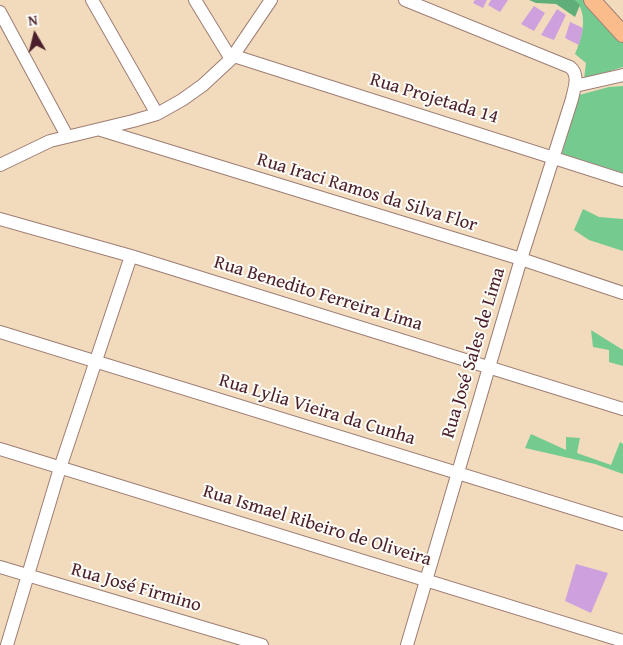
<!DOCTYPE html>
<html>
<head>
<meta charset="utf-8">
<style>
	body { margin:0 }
	#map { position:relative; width:623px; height:645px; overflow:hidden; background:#f1dbbc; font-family:"Gentium Book Plus",serif }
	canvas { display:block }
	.north { position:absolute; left:10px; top:10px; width:50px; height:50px; -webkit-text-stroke:4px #fdfcf7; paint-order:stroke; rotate:352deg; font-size:14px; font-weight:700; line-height:20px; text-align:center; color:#4a1f2b }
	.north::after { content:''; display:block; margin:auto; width:18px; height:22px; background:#4a1f2b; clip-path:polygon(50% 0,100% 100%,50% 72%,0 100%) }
</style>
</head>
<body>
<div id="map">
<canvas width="623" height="645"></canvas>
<div class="north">N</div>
</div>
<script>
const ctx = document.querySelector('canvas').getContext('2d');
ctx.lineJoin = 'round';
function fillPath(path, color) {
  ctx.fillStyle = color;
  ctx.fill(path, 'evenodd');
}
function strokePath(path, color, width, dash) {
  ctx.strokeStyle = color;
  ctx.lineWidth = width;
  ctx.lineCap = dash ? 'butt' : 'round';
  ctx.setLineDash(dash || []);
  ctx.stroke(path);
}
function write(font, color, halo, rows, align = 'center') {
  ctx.font = font + ' "Gentium Book Plus",serif';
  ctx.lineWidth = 4;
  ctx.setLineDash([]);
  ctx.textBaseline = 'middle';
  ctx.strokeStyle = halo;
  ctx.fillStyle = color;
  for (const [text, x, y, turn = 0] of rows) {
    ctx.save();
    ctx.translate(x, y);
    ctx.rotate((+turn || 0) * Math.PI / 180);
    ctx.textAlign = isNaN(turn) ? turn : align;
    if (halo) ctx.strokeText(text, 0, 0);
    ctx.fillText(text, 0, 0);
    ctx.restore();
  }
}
fillPath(new Path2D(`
	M575,0H585L623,43V67L584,79L586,63L575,54C582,38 589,14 575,0Z
	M623,86V173L562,154L579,95L609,87Z
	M583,209L599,217L623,219V251L589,240L574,230Z
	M591,330L623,350V366L609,362V350L593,347Z
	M531,434L566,450V437L580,438L577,453L611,465L620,442L623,444V474L595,464L525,448Z`), '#75cb8f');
fillPath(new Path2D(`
	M529,0H575L580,5L575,17L556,4L536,3Z`), '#60af7a');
fillPath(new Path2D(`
	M475,0H487L483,8L473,3Z
	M491,0H508L500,12L488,5Z
	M534,6L545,13L534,31L521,24Z
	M557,9L566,15L554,40L541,35Z
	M570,22L583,28L579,45L565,38Z
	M576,564L608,573L591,613L565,601Z`), '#cfa0de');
const minor = new Path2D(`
	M92,0L157,114
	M195,0L231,59
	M405,0L570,67C580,75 574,89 572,99L521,259L407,645
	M0,12L67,136
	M234,56L623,180
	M575,86L623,75
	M101,130L521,259L623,293
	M0,165L50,141L133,121L157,114L182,100L203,85L231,59L271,0
	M0,219L131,256L623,409
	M0,332L623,524
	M0,449L623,641
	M0,567L262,645
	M7,645L60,468L131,256`);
const major = new Path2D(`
	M592,0L623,34`);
strokePath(minor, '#9e7d74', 14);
strokePath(major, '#9e7d74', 18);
strokePath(minor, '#fff', 12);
strokePath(major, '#fabc8b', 16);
write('19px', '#4a1f2b', '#fdfcf7', [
	["Rua Projetada 14",434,99,17],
	["Rua Iraci Ramos da Silva Flor",367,193,17],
	["Rua Benedito Ferreira Lima",318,294,17],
	["Rua José Sales de Lima",474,353,-73],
	["Rua Lylia Vieira da Cunha",317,410,17],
	["Rua Ismael Ribeiro de Oliveira",317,526,17],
	["Rua José Firmino",136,588,16]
]);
</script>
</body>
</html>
